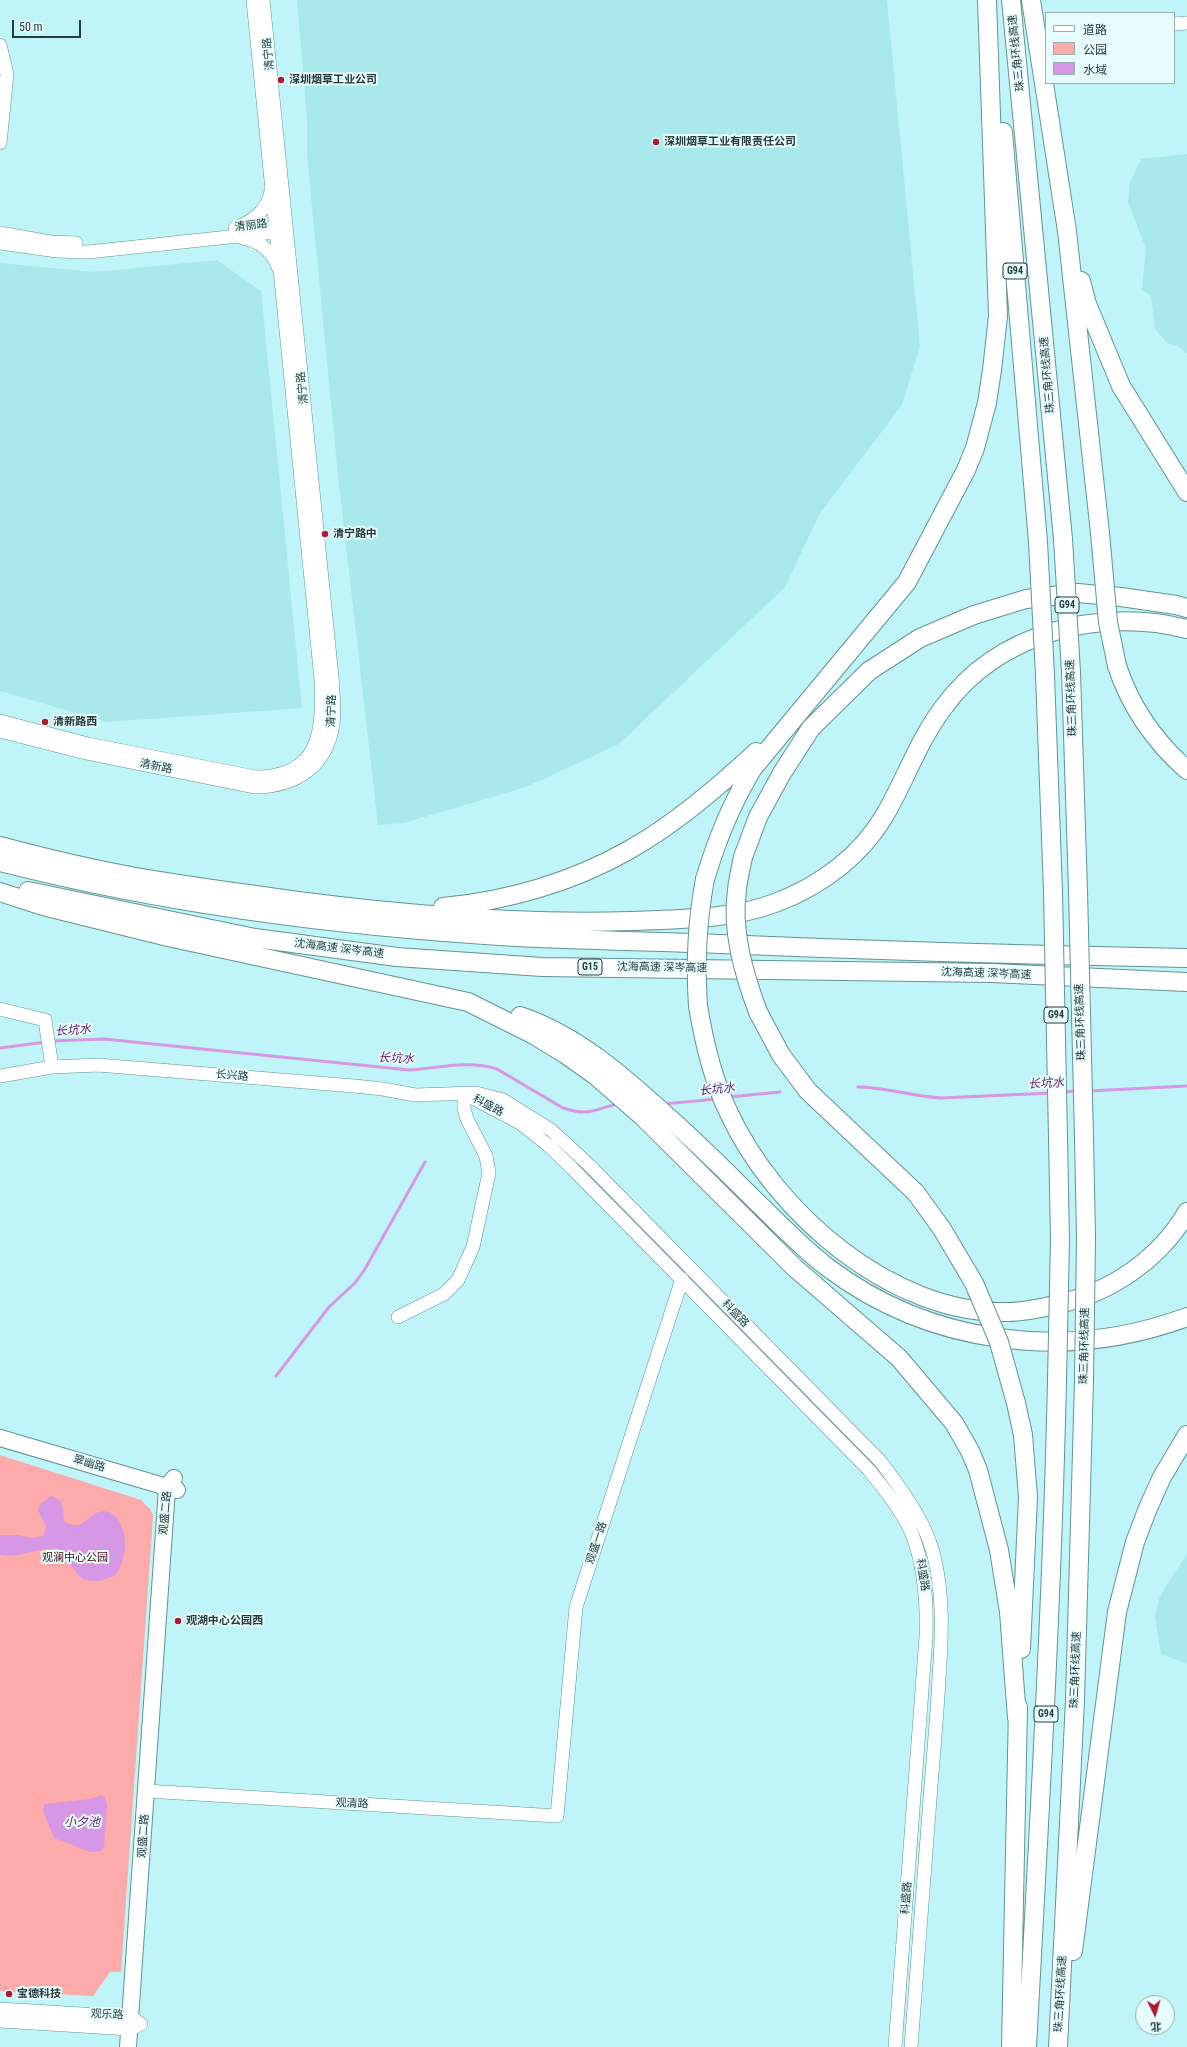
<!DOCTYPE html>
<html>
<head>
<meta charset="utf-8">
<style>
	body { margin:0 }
	#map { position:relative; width:1187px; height:2047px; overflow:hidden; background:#bff5f8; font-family:"Roboto Condensed","Noto Sans SC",sans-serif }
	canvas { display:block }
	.legend { position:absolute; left:1045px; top:12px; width:130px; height:72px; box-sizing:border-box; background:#e7fcfc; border:1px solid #9aafb0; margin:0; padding:5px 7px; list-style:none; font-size:12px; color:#263b3d }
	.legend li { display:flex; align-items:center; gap:8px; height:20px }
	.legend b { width:20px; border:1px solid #9aafb0 }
	.north { position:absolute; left:1135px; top:1995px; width:40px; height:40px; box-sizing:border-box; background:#e7fcfc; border:1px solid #9aafb0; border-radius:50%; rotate:175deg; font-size:11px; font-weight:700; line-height:16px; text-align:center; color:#263b3d }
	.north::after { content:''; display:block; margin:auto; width:14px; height:18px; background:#ae1a32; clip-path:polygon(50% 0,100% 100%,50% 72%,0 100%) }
	.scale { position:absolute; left:12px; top:20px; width:69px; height:18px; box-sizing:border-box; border:2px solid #263b3d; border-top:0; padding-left:5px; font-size:12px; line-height:14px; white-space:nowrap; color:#263b3d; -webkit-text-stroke:3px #e7fcfc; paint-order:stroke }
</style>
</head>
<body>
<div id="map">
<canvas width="1187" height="2047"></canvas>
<ul class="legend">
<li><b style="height:5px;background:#fff"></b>道路</li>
<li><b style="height:11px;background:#fcabaa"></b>公园</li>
<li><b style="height:11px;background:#d697e5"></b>水域</li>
</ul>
<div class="north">北</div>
<div class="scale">50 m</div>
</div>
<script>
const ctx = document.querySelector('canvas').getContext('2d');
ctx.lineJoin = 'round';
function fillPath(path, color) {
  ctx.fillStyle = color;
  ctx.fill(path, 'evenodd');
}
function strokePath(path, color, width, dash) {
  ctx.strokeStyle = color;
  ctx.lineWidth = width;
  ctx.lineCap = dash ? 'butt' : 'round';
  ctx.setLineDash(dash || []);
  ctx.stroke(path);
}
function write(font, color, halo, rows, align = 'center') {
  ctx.font = font + ' "Roboto Condensed","Noto Sans SC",sans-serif';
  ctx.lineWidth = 4;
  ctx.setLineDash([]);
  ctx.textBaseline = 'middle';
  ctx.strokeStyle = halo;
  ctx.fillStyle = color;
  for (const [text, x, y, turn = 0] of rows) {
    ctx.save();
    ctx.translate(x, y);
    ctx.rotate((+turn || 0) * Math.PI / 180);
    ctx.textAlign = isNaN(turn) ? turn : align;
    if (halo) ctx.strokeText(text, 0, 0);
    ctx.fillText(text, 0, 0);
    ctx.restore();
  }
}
fillPath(new Path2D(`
	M297,0H887L920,346L902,405L820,513L785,587L619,744L526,787L404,823L378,825L338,476L307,155V119Z
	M1187,154V353L1178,346L1167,343L1155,329L1151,296L1142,290L1146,249L1128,202L1130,182L1141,159Z
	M217,260L261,291L302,708L107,722L0,691V263L95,272Z
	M1187,1554V1664L1161,1654L1155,1617L1159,1599L1164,1589Z`), '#a9e9ec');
fillPath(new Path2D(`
	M0,1455L141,1500L151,1510L153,1516L121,1972H110L93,1996L0,1991Z`), '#fcabaa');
fillPath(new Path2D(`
	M51,1496L60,1500L63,1509L64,1521C68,1524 73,1526 78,1525C85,1523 90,1516 96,1513C118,1504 126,1532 125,1548C124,1558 121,1569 114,1576C77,1591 79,1571 59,1549C40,1546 20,1559 0,1555V1535H19L32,1538L43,1536L46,1527L38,1510L41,1503Z
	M101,1795L105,1797L107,1805L104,1847L101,1851L90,1852L54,1838L43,1811L44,1804L91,1799Z`), '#d697e5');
strokePath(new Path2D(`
	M51,1041L104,1039L409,1070C438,1068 469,1060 497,1069L563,1108C590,1117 593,1109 618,1104
	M0,1048L46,1042
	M858,1087C887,1087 913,1097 941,1098L1051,1093
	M1089,1091L1187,1086
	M1063,1092L1077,1091
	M729,1097L780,1092
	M664,1104L716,1099
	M276,1376L329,1307L355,1283L365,1269L425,1162`), '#d697e5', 3);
const minor = new Path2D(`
	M1174,24L1187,23
	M0,45L7,74L0,143
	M235,228C252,222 268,210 271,191
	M0,233L50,242L76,243
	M243,238C259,241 272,251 278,267
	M0,243L57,251L88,252L276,232L284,228
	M0,721L88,744L255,777C320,777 324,731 321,679L253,0
	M0,731L86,753L254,787C295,787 327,767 333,724C335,709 333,693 332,677L263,0
	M0,1009L45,1020L52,1067
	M0,1076L52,1067L98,1065L354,1086L383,1089L415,1095L476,1093L503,1100L551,1130L588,1164L880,1461C901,1489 923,1517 933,1552C944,1593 942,1636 939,1678C937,1718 933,1759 930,1799C923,1882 918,1964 911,2047
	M467,1095L520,1123L548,1145L572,1168L869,1470C884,1489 902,1510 912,1534C925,1567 927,1602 926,1637L895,2047
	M398,1317L444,1294L458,1280L473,1247L489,1173L486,1156L467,1119L464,1109V1093
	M147,1791L557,1816L576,1607L682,1279
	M0,2009L131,2017L141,2024L130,2029L0,2021`);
const major = new Path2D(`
	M0,1438L177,1490
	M128,2047L166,1503L167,1487L174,1478`);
const highway = new Path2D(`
	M1011,0L1063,539
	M1031,0L1067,231L1100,533
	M1003,132L1038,542
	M1081,281L1087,304L1121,386L1187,492
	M1117,666C1131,708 1154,741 1187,770
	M1071,672L1078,891
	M1045,675L1053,892
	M0,846C45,858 90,869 136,877C171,883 206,888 241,893C369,912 501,925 631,921C678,919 730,920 775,903C821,886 862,855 886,813C906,778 919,740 943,708C998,632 1100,607 1187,629
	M743,857L758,817L782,773L811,728L869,671L920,638L974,615L1026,599L1078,593L1121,597L1176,605L1187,608
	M0,862C168,905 343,927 516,937C575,940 636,941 695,943C859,950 1023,955 1187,958
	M705,879C718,837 730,807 753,768L907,582L966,470L975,448L987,403L992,370L998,316L987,0
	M28,891L255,938L397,957L542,967L992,973L1187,982
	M0,892L43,906L168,937L468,1002L534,1035L565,1054L596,1076L643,1117L795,1268L899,1358L954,1423L970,1451L978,1470L999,1550L1009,1612L1017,1718
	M443,907C507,901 573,882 629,850C675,824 717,788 756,752
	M698,1006C704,1042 712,1078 728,1111C774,1212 892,1315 1008,1312C1025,1312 1042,1308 1059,1304C1111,1292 1160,1259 1187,1212
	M758,1012L781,1055L808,1091L916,1193L942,1229L974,1283
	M520,1016C577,1035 624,1077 668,1117C701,1146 732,1178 764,1209C784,1229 805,1250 827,1267C930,1345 1066,1362 1187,1317
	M1084,1137L1086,1238
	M1058,1138L1060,1240
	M1016,1403L1023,1435L1028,1497L1021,1649
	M1073,1951L1117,1612L1135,1542L1148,1508L1162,1477L1187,1435
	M1011,2047L1018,1707
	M1027,2047C1039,1825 1052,1603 1057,1381
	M1058,2047L1075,1700L1084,1381`);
strokePath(minor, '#609496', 14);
strokePath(major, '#609496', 18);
strokePath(highway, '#609496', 20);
strokePath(minor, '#fff', 13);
strokePath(major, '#fff', 16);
strokePath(highway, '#fff', 18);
const highwayBridge = new Path2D(`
	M1100,533L1108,622L1117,666
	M1063,539L1071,672
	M1038,542L1045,675
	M743,857C741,868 738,879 737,890C731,931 744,974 758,1012
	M1078,891L1084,1137
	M1053,892L1058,1138
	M698,1006C695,962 697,922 705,879
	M974,1283L999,1342L1016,1403
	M1057,1381L1060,1240
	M1084,1381L1086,1238`);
strokePath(highwayBridge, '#609496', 20, []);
strokePath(highwayBridge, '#fff', 18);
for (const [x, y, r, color] of [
	[281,80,4,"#ae1a32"],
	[656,142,4,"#ae1a32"],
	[325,534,4,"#ae1a32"],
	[45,722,4,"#ae1a32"],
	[178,1621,4,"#ae1a32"],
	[9,1994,4,"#ae1a32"]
]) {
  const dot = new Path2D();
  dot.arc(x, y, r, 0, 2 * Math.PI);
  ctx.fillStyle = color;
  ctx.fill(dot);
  strokePath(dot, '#e7fcfc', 1.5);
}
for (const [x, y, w] of [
	[1015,271,24],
	[1067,605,24],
	[590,967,24],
	[1056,1015,24],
	[1046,1714,24]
]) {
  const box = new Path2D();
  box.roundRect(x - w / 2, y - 8, w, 16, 3);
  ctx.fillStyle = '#e7fcfc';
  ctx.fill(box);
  strokePath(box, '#263b3d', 1);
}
write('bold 10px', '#263b3d', null, [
	["G94",1015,271],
	["G94",1067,605],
	["G15",590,967],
	["G94",1056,1015],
	["G94",1046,1714]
]);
write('11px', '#263b3d', '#e7fcfc', [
	["珠三角环线高速",1017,53,-96],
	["清宁路",269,54,-96],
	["清丽路",251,226,-7],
	["珠三角环线高速",1048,375,-95],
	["清宁路",303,388,-96],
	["珠三角环线高速",1072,698,-92],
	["清宁路",332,711,-88],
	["清新路",156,767,11],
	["沈海高速 深岑高速",339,949,7],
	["沈海高速 深岑高速",662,968,1],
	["沈海高速 深岑高速",986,974,2],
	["珠三角环线高速",1081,1022,-92],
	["长兴路",232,1076,5],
	["科盛路",488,1106,28],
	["科盛路",735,1314,46],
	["珠三角环线高速",1085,1346,-89],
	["翠幽路",89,1464,16],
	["观盛二路",166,1513,-85],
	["观盛一路",597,1543,-72],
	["科盛路",922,1575,81],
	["珠三角环线高速",1076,1670,-88],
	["观清路",352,1804,3],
	["观盛二路",144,1836,-86],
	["科盛路",907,1898,-86],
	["珠三角环线高速",1061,1994,-87],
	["观乐路",107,2015,3]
]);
write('bold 11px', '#263b3d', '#e7fcfc', [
	["深圳烟草工业公司",289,80],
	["深圳烟草工业有限责任公司",664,142],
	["清宁路中",333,534],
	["清新路西",53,722],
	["观湖中心公园西",186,1621],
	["宝德科技",17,1994]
], 'left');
write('11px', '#4f0e15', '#e7fcfc', [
	["观澜中心公园",75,1558]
]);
write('italic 12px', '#641775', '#e7fcfc', [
	["长坑水",73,1031,-4],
	["长坑水",396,1059,3],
	["长坑水",1046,1084,-3],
	["长坑水",717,1090,-6],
	["小夕池",82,1823]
]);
</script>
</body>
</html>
